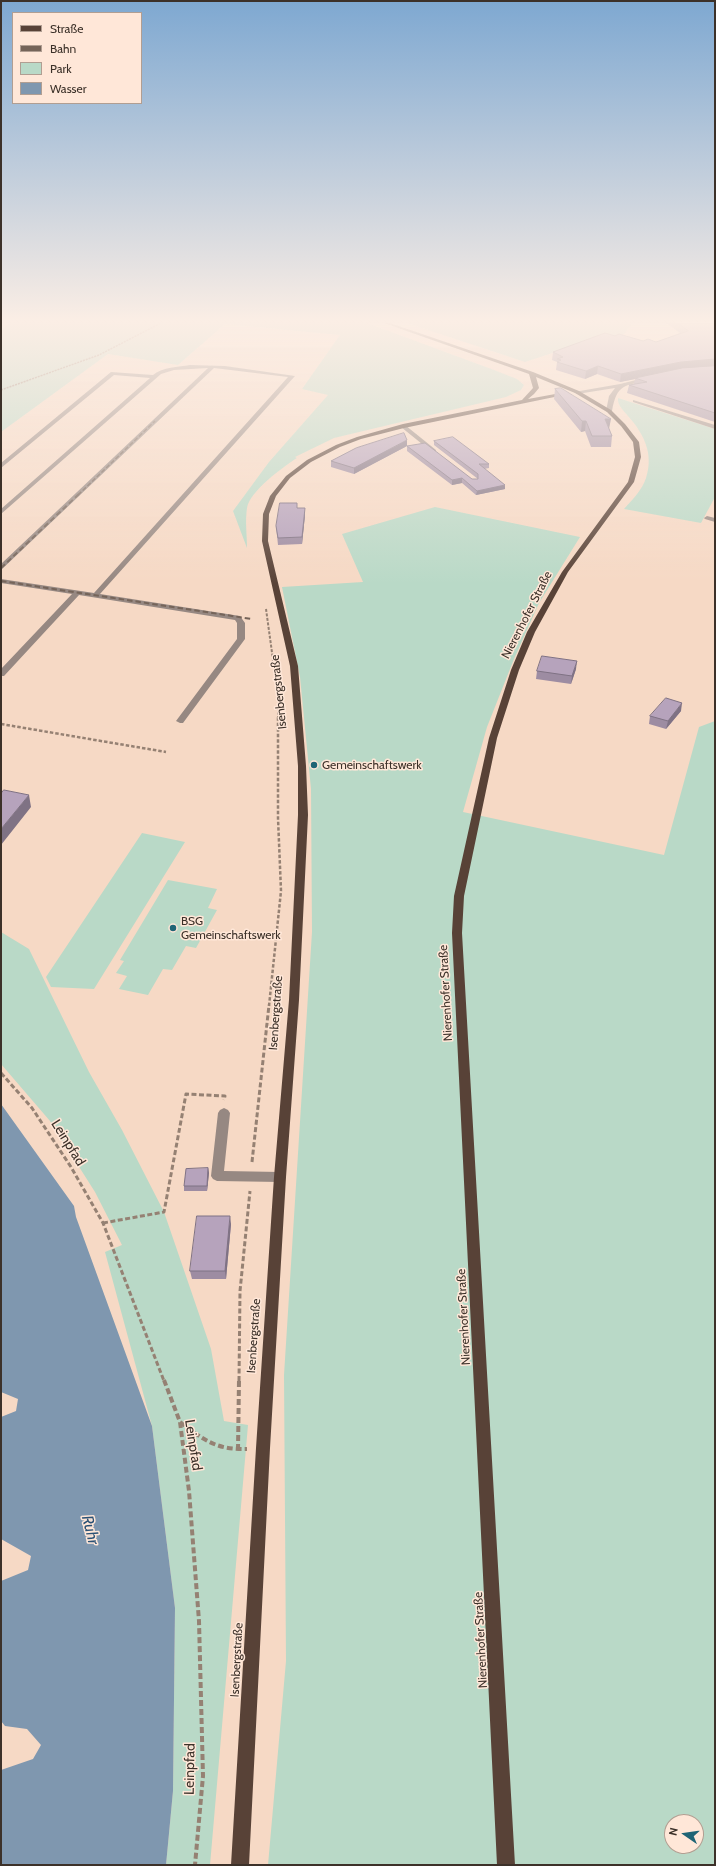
<!DOCTYPE html>
<html>
<head>
<meta charset="utf-8">
<style>
	body { margin:0 }
	#map { position:relative; width:716px; height:1866px; overflow:hidden; background:#f6d9c5; font-family:Cabin,sans-serif }
	canvas { display:block }
	.frame { position:absolute; inset:0; border:2px solid #3c3129; pointer-events:none }
	.legend { position:absolute; left:12px; top:12px; width:130px; height:92px; box-sizing:border-box; background:#ffe7d8; border:1px solid #b19e92; margin:0; padding:5px 7px; list-style:none; font-size:12px; color:#3c3129 }
	.legend li { display:flex; align-items:center; gap:8px; height:20px }
	.legend b { width:20px; border:1px solid #b19e92 }
	.north { position:absolute; left:664px; top:1814px; width:40px; height:40px; box-sizing:border-box; background:#ffe7d8; border:1px solid #b19e92; border-radius:50%; rotate:283deg; font-size:11px; font-weight:700; line-height:16px; text-align:center; color:#3c3129 }
	.north::after { content:''; display:block; margin:auto; width:14px; height:18px; background:#1f6475; clip-path:polygon(50% 0,100% 100%,50% 72%,0 100%) }
</style>
</head>
<body>
<div id="map">
<canvas width="716" height="1866"></canvas>
<div class="frame"></div>
<ul class="legend">
<li><b style="height:5px;background:#584237"></b>Straße</li>
<li><b style="height:5px;background:#756459"></b>Bahn</li>
<li><b style="height:11px;background:#b9d9c7"></b>Park</li>
<li><b style="height:11px;background:#7f97af"></b>Wasser</li>
</ul>
<div class="north">N</div>
</div>
<script>
const ctx = document.querySelector('canvas').getContext('2d');
ctx.lineJoin = 'round';
function fillPath(path, color) {
  ctx.fillStyle = color;
  ctx.fill(path, 'evenodd');
}
function strokePath(path, color, width, dash) {
  ctx.strokeStyle = color;
  ctx.lineWidth = width;
  ctx.lineCap = dash ? 'butt' : 'round';
  ctx.setLineDash(dash || []);
  ctx.stroke(path);
}
function write(font, color, halo, rows, align = 'center') {
  ctx.font = font + ' Cabin,sans-serif';
  ctx.lineWidth = 3;
  ctx.setLineDash([]);
  ctx.textBaseline = 'middle';
  ctx.strokeStyle = halo;
  ctx.fillStyle = color;
  for (const [text, x, y, turn = 0] of rows) {
    ctx.save();
    ctx.translate(x, y);
    ctx.rotate((+turn || 0) * Math.PI / 180);
    ctx.textAlign = isNaN(turn) ? turn : align;
    if (halo) ctx.strokeText(text, 0, 0);
    ctx.fillText(text, 0, 0);
    ctx.restore();
  }
}
fillPath(new Path2D(`
	M10,323H367L494,370L517,379L524,385L521,390L506,397L334,438L295,457L297,458C283,467 250,491 247,508C245,521 247,535 247,548L233,511L269,462L328,395L302,389L340,335L225,324L178,365L108,354L1,432V329Z
	M407,323H633L624,334L571,347L525,362Z
	M618,398L715,429V497L701,523L624,509C632,500 642,490 646,478C654,454 644,434 628,416C624,411 617,405 618,398Z
	M435,507L580,537L539,603L514,659L487,727L463,812L664,855L699,727L715,721V1865H268L286,1661L284,1375L312,932L311,789L300,677L282,587L363,582L342,534ZM672,1822H696V1846H672Z
	M142,833L185,842L94,989L51,987L46,977Z
	M168,880L217,889L208,908L217,910L196,948L186,946L172,970L163,969L148,995L119,989L127,976L116,973L124,961L120,960Z
	M1,932L29,949L89,1072L122,1130L164,1212L211,1349L224,1421L248,1425L210,1865H166L173,1791L175,1608L152,1426L105,1252L122,1245L95,1192L50,1121L1,1064Z`), '#b9d9c7');
fillPath(new Path2D(`
	M1,1104L74,1206L76,1217L152,1426L175,1608L173,1791L166,1865H1V1770L33,1759L41,1745L27,1729L5,1726L1,1721V1581L28,1570L31,1556L1,1539V1417L16,1411L18,1399L1,1392Z`), '#7f97af');
strokePath(new Path2D(`
	M1,390L99,355L161,323`), '#958173', 1.5, [2, 1]);
strokePath(new Path2D(`
	M266,609L278,696V717`), '#958173', 2, [3, 1.5]);
strokePath(new Path2D(`
	M1,724L166,752
	M269,1006L281,891L278,818V716`), '#958173', 2.5, [3.5, 2]);
strokePath(new Path2D(`
	M1,1073L32,1108L71,1167L103,1223L164,1381
	M252,1162L269,1005
	M103,1223L164,1212L186,1094L225,1096L224,1100
	M239,1381L240,1291L250,1191`), '#958173', 3, [5, 2.5]);
strokePath(new Path2D(`
	M164,1380L180,1422L189,1491L199,1621L203,1776L195,1865
	M180,1422C204,1440 216,1450 247,1449
	M238,1450L239,1380`), '#958173', 4, [6, 3]);
fillPath(new Path2D(`
	M190,365L225,366L295,376L100,594L240,616L245,623V639L183,723H180L176,721L237,639V623L235,620L79,595L4,676H1V669L72,594L1,583V579L94,593L288,377L214,368L1,570V564L208,368L174,370L161,374L1,514V509L150,378L114,375L1,468V463L111,372L153,375C163,367 178,367 190,365Z
	M648,377L651,379L650,380C625,386 617,383 612,411L609,413L606,411L609,396L615,388L577,394L574,392L620,384Z
	M633,400L715,425V429L633,402Z
	M401,425H405L436,450V452H432L401,427Z
	M707,516L715,518V522L705,519L704,518Z
	M224,1108L228,1110L230,1113L224,1171L280,1172L284,1173L286,1177L284,1181L280,1182L217,1181L213,1179L211,1176L218,1113L220,1110Z`), '#968882');
fillPath(new Path2D(`
	M384,323H390L533,372L579,391L611,410L625,424L639,442L641,457L634,482L568,572L535,632L519,670L497,738L464,896L462,933L515,1865H497L452,933L454,896L489,738L511,670L527,632L562,572L628,482L635,457L633,442L621,426L607,412L575,393L536,377L539,388L534,394L528,399L566,392L569,394L404,428L361,439L340,447L311,462L290,478L276,496L269,514L268,541L298,666L306,766L308,815L299,1000L286,1177L270,1448L249,1865H231L256,1448L274,1177L289,1000L298,815V766L290,666L262,541L263,514L270,496L286,476L307,460L336,445L357,437L403,424L522,400L533,388L529,374Z`), '#584237');
strokePath(new Path2D(`
	M78,495L155,421`), '#756459', 1.5, [4.5, 2]);
strokePath(new Path2D(`
	M1,568L79,494
	M1,581L252,619`), '#756459', 2, [5.5, 3]);
fillPath(new Path2D(`
	M666,323H715V422L627,393L629,385L634,384L635,379L620,382L597,374L585,379L556,370L557,362L552,360L553,352L615,336L643,341L656,342L680,333Z
	M555,389L609,429L612,436L611,447H591L585,431L581,432L554,399Z
	M434,441L489,464V468L484,469L505,489L476,495L462,483L452,485L407,451V446L472,479H478L434,445Z
	M407,446L354,474L331,467V461Z
	M297,503V508L305,515L302,544L278,545L276,526Z
	M576,669L571,684L536,679L537,671Z
	M681,711L666,729L649,724L650,716Z
	M208,1168L209,1173L207,1191H184V1186Z
	M231,1224L226,1279H192L190,1271Z`), '#9d8ca2');
fillPath(new Path2D(`
	M715,359V367L635,378V379L620,382L621,374L681,362Z
	M598,366L597,374L585,379L586,371Z
	M605,419H611L609,429Z
	M582,421H586L585,431L581,432Z
	M407,440V446L354,474V468Z
	M462,478V483L452,485V480Z
	M505,485V489L476,495L477,491Z
	M305,508V515L302,544V537Z
	M577,661L576,669L571,684L572,676Z
	M682,703L681,711L666,729L668,721Z
	M29,795L31,807L1,845V829Z
	M208,1168L209,1173L207,1191V1186Z
	M230,1216L231,1224L226,1279L225,1271Z`), '#7f7284');
const building = new Path2D(`
	M678,323H712L715,325V359L681,362L621,374L598,366L586,371L557,362L561,360L557,359L563,357L553,352L605,333L615,336L619,334L643,341L648,339L656,342L688,331Z
	M715,366V413L629,385L647,382L635,378L682,368Z
	M561,388L611,419H605L612,436H592L586,421H582L555,389Z
	M404,433L407,440L354,468L331,461L356,448Z
	M453,437L489,464H479L505,485L477,491L462,478L452,480L407,446L425,443L472,479H478V474L434,441Z
	M280,503H297V508H305L302,537L278,538L276,526Z
	M542,656L577,661L572,676L537,671Z
	M666,698L682,703L668,721L650,716Z
	M4,790L29,795L1,829V794Z
	M208,1168L207,1186H184L186,1169Z
	M197,1216H230L225,1271H190Z`);
fillPath(building, '#b6a3bc');
strokePath(building, '#7f7284', 1);
const sky = ctx.createLinearGradient(0, 0, 0, 584);
sky.addColorStop(0, '#7ea8d1');
sky.addColorStop(0.55, '#fbeee5');
sky.addColorStop(1, '#fbeee500');
ctx.fillStyle = sky;
ctx.fillRect(0, 0, 716, 584);
for (const [x, y, r, color] of [
	[314,765,4,"#1f6475"],
	[173,928,4,"#1f6475"]
]) {
  const dot = new Path2D();
  dot.arc(x, y, r, 0, 2 * Math.PI);
  ctx.fillStyle = color;
  ctx.fill(dot);
  strokePath(dot, '#ffe7d8', 1.5);
}
write('12px', '#3c3129', '#ffe7d8', [
	["Nierenhofer Straße",527,615,-63],
	["Isenbergstraße",279,692,-96],
	["Nierenhofer Straße",446,993,-93],
	["Isenbergstraße",276,1013,-86],
	["Nierenhofer Straße",464,1317,-93],
	["Isenbergstraße",254,1336,-86],
	["Nierenhofer Straße",481,1640,-93],
	["Isenbergstraße",237,1660,-87]
]);
write('12px', '#3c3129', '#ffe7d8', [
	["Gemeinschaftswerk",322,765],
	["BSG",181,921],
	["Gemeinschaftswerk",181,935]
], 'left');
write('14px', '#3c3129', '#ffe7d8', [
	["Leinpfad",68,1143,58],
	["Leinpfad",193,1445,81],
	["Leinpfad",190,1769,-89]
]);
write('italic 16px', '#2a5175', '#ffe7d8', [
	["Ruhr",90,1530,76]
]);
</script>
</body>
</html>
